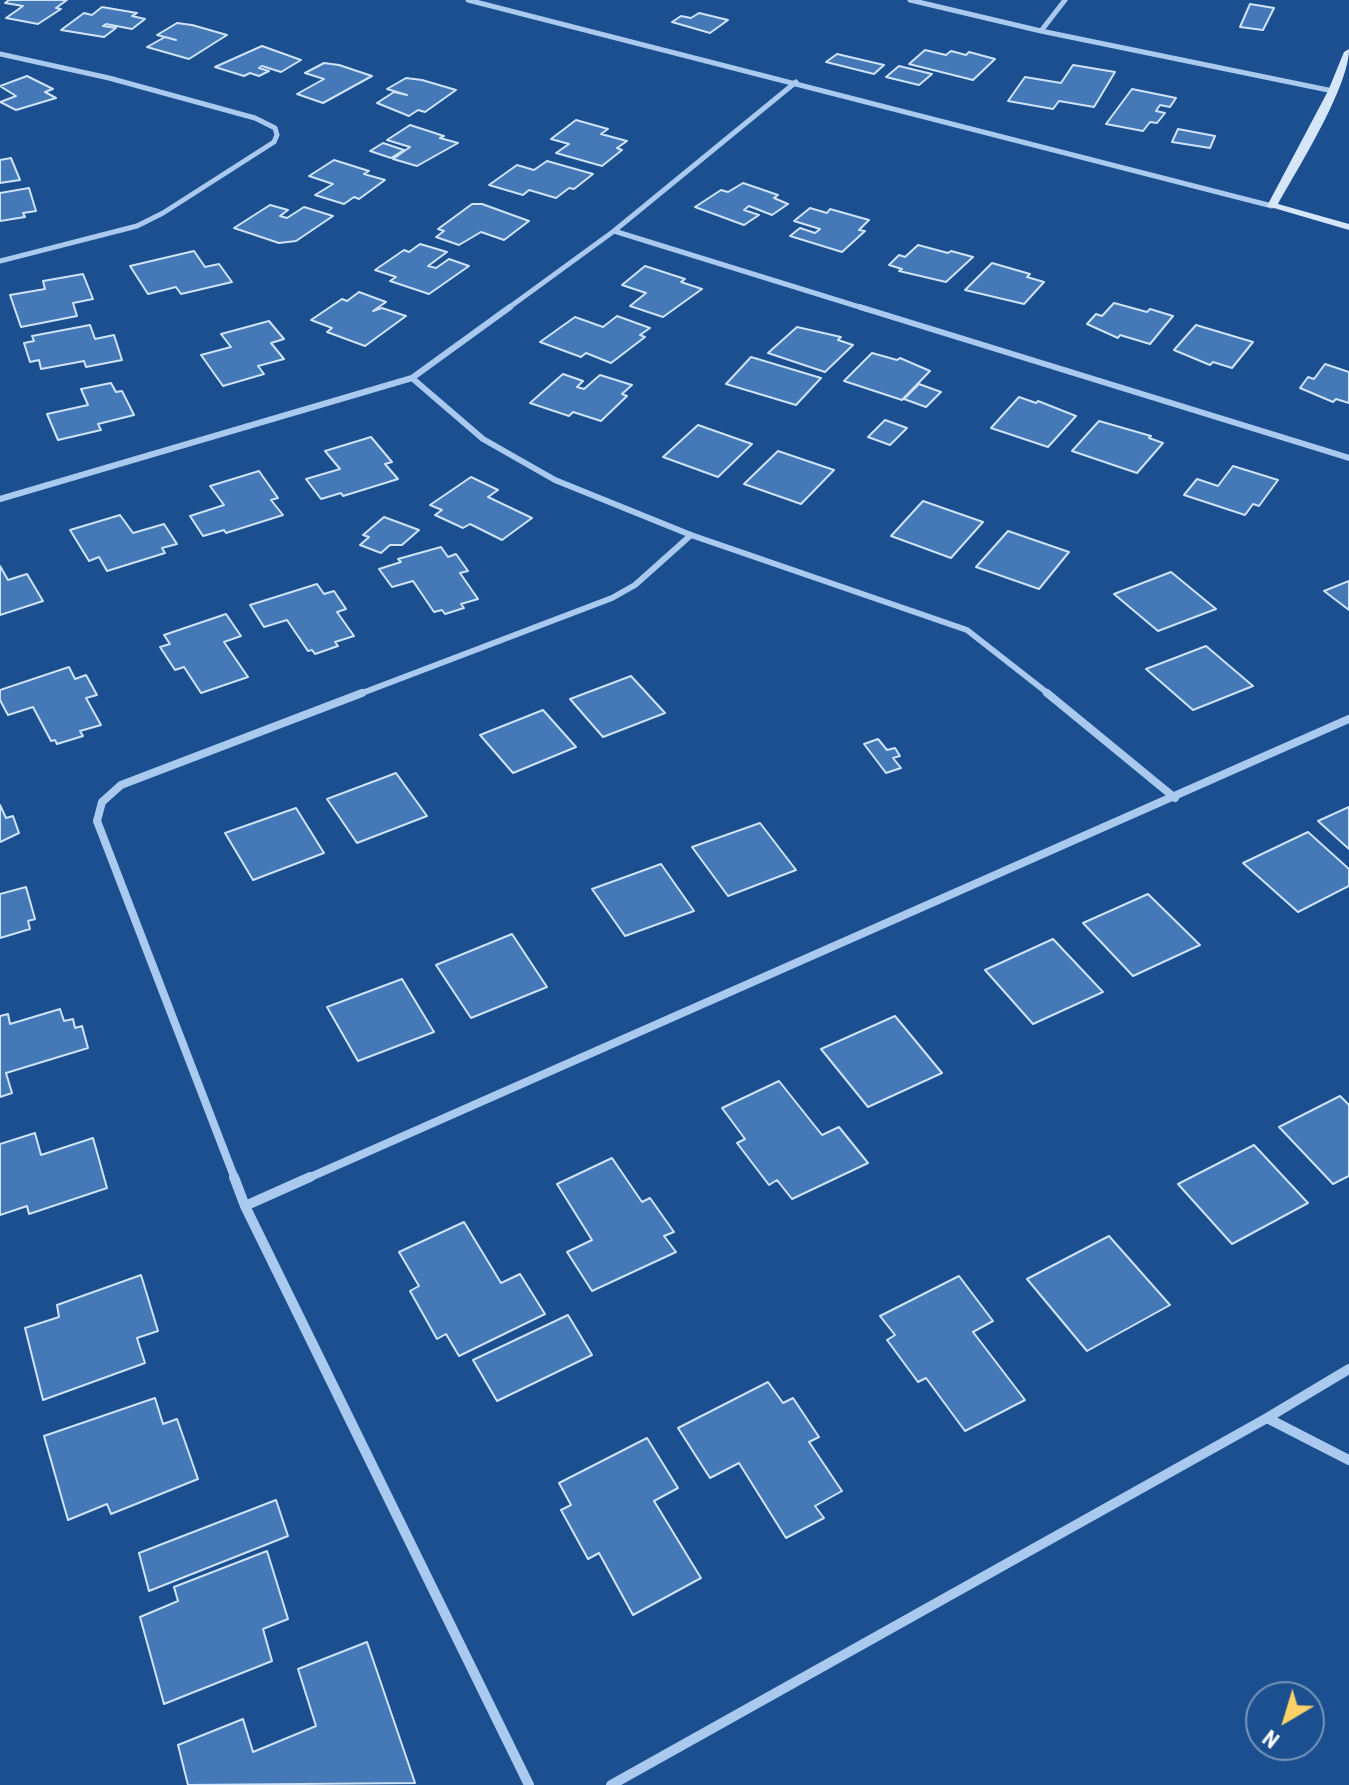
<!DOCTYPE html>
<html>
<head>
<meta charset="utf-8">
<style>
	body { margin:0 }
	#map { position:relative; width:1349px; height:1785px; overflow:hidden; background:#1b4f8f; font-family:"Roboto Condensed",sans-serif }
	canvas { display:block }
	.north { position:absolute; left:1245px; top:1681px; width:80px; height:80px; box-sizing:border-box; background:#1b4f8f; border:2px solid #7695bc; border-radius:50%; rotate:218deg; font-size:22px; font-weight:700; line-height:32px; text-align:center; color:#fff }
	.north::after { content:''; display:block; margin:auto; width:28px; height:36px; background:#ffd166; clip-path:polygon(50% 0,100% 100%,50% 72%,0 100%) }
</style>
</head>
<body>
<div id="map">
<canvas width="1349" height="1785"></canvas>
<div class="north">N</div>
</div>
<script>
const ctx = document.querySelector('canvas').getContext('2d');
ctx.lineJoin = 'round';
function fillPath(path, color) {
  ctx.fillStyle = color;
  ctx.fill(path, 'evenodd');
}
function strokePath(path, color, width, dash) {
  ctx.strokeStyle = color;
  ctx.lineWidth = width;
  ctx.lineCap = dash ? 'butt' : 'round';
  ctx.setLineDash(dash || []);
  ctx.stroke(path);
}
const building = new Path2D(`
	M9,0H67L56,8L61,9L38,24L6,18L23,6L5,3Z
	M1250,4L1274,8L1263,30L1240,27Z
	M102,7L137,13L132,16L145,19L132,29L106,24L103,26L116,28L104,37L61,30L84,13L92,15Z
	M699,13L728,20L710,33L672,22L681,16L691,18Z
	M177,23L192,25L227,35L189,59L147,47L165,37L176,40L157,35Z
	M262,46L301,60L281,72L262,66L259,68L269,71L259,76L250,73L244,76L215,67Z
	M925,50L946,55L951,51L966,55L969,52L995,59L973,80L909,64Z
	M837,54L884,65L874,74L826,62Z
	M324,63L339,65L372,76L323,103L297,94L324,79L305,73Z
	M1073,65L1115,72L1094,107L1059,101L1053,109L1008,101L1025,77L1061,83Z
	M899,66L932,74L919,85L886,77Z
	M27,76L53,89L45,92L56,98L16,110L0,102L16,96L0,86Z
	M406,78L422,80L456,90L425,112L418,110L409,116L377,103L394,92L407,95L387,89Z
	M1132,89L1176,98L1170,107L1160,105L1156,111L1165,113L1157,123L1150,122L1143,131L1106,124Z
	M576,120L608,129L601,134L627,141L617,148L622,150L602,166L556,153L569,144L551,139Z
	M410,125L444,136L440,138L458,143L417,166L393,159L410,147L387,140Z
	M1178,129L1215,136L1210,148L1172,142Z
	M383,143L404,150L391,158L370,151Z
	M11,158L20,180L0,183V160Z
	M334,160L369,171L364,174L385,180L359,199L354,197L344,204L315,195L333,184L309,176Z
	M547,161L593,174L574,189L569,188L556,198L529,190L523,195L489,185L517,165L534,170Z
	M743,183L778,195L774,198L788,204L772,215L749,206L744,210L759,215L744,225L695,207L721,190L728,192Z
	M29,188L36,211L23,213L25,217L0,221V193Z
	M472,204H482L529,221L504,240L481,232L459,245L436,237L444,231L438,229Z
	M270,205L288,210L280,216L287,218L304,207L333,216L296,241L279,243L234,228Z
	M810,208L827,213L830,209L869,220L859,230L865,231L842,252L790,236L800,228L815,233L820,229L794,221Z
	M420,244L447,252L428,266L436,268L449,259L469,266L429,294L390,281L396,277L375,270L404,250L409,252Z
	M918,245L948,253L951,251L973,257L946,282L899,271L902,269L889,265L899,255L905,257Z
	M194,251L205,267L219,264L232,282L181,294L176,287L148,294L130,266Z
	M992,263L1030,274L1027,277L1044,282L1024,304L965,290Z
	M645,266L685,279L681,282L702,289L663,317L630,306L646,293L622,285Z
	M83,274L93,299L73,303L77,316L21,327L10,295L45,289L43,281Z
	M359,292L386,302L373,311L382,308L406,316L365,346L327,332L332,328L311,320L342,299L347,301Z
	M1114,303L1147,312L1150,309L1173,316L1150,344L1120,335L1118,338L1087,324L1096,314L1102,316Z
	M617,316L650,328L640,335L645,337L611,363L586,353L581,357L540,342L575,317L603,327Z
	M269,321L284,339L271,343L284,359L258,366L264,374L223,386L201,355L231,347L221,334Z
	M90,325L95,339L114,335L122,360L86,367L84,361L41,369L39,360L30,362L24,343L34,341L32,336Z
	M1196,325L1253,342L1232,368L1213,362L1210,365L1174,350Z
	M797,327L841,337L838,340L853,345L825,372L768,353Z
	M872,353L897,360L900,358L930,371L902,400L844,381Z
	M751,357L821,378L796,405L726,384Z
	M1325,364L1349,372V403L1336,399L1333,402L1300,388L1308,377L1314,379Z
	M563,374L583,381L577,387L584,389L600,375L632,385L622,394L627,396L601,421L573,412L569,416L530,403Z
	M111,383L116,392L122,391L134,415L98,424L101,430L58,440L47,414L88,405L81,389Z
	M919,384L941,392L926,407L904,399Z
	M1019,397L1036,403L1038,401L1076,416L1048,447L991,428Z
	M885,420L907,428L890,445L868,437Z
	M1099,421L1151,436L1149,438L1163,443L1137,473L1072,451Z
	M698,425L752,444L718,477L663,457Z
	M371,437L392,462L385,464L398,479L343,496L341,493L321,499L306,479L340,469L325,451Z
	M778,451L834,470L801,504L744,484Z
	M1233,466L1278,480L1259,506L1253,504L1245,515L1184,495L1197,479L1218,486Z
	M259,471L278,498L271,500L283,515L226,533L224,530L203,536L190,516L224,505L210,486Z
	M471,477L498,490L488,497L532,518L502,540L470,524L463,528L435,515L442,510L430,505Z
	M923,501L983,522L951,558L891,536Z
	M120,515L133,533L164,524L177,544L162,548L165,553L107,571L99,557L89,561L70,530Z
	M384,517L419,530L402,545H390L381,553L360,545L369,537L363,535Z
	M1008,531L1069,552L1039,589L976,567Z
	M441,547L448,557L456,554L468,571L460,573L478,599L461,604L464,608L445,614L442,610L434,612L413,581L392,587L379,569L401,562L398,559Z
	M0,566L8,580L27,574L43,601L0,615Z
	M1171,572L1216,609L1158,631L1114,594Z
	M1349,581V610L1324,591Z
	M317,584L324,594L334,591L346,609L337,612L354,636L335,642L338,646L315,654L312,650L308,651L287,620L264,627L250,605Z
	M226,614L241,636L224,642L248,677L201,693L184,667L175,670L160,647L170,644L164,635Z
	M1206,646L1253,686L1193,710L1146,669Z
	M69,667L75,679L86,675L97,695L86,698L101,725L80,731L83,736L57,744L55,740L51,741L33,707L8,715L0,700V690Z
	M631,676L665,713L603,737L570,699Z
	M543,710L576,747L513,773L480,735Z
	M878,739L887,750L895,748L900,756L893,758L901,768L886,773L864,744Z
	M396,773L427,816L357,843L327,799Z
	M0,805L6,818L13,816L19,833L0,842Z
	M1349,807V849L1318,821Z
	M296,808L324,853L253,880L225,833Z
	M760,823L796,870L728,896L692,847Z
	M1308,832L1349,869V886L1298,912L1243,863Z
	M661,864L694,911L625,936L592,889Z
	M26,887L35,919L28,921L30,929L0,938V894Z
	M1148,894L1200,945L1133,976L1083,923Z
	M512,934L547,987L471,1018L436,965Z
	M1053,939L1103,992L1033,1024L985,970Z
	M402,979L434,1032L358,1061L327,1007Z
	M60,1009L64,1021L73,1019L75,1028L82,1026L88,1048L6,1073L12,1093L0,1097V1016L8,1014L10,1024Z
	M895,1016L942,1073L868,1107L821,1049Z
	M779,1081L822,1135L839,1127L868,1163L792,1199L777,1180L769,1185L737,1143L745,1139L722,1108Z
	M1340,1096L1349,1105V1176L1333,1184L1279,1127Z
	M35,1133L41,1155L93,1138L107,1188L29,1214L27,1206L0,1215V1144Z
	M1254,1145L1308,1203L1232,1244L1178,1184Z
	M612,1158L642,1202L650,1198L674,1232L664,1236L676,1252L592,1291L567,1252L592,1240L557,1184Z
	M464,1222L501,1283L520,1274L545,1314L459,1356L446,1334L437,1339L410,1291L419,1286L399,1252Z
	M1109,1236L1170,1305L1087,1351L1027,1279Z
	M141,1275L158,1331L137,1338L145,1363L43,1400L25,1328L59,1317L57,1305Z
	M959,1276L993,1321L973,1332L1025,1400L965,1431L926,1378L918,1382L887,1340L895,1335L880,1316Z
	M568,1315L592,1355L497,1401L473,1360Z
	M768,1382L783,1403L793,1398L819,1437L809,1442L842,1491L815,1506L824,1518L786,1538L739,1463L710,1478L678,1428Z
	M155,1398L163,1424L177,1419L198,1479L111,1514L107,1504L68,1520L44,1436Z
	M647,1438L678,1488L654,1501L701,1578L633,1615L599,1553L588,1559L561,1510L571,1505L559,1483Z
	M276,1500L288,1536L149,1591L139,1553Z
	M267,1551L288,1619L263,1629L272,1661L164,1704L140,1617L178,1601L174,1587Z
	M367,1642L415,1783L188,1785L178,1745L243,1719L253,1752L316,1726L298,1669Z`);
fillPath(building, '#4478b7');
strokePath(building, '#cfe3fa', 2);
strokePath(new Path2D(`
	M468,0L1272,206
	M910,0L1041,31L1333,91
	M1041,31L1065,0
	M0,54L109,78L255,118L275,128L277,135L274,142L163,213L137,226L0,261
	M614,231L866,309
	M507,309L614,231L796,82`), '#a9c9ee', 5);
strokePath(new Path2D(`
	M860,307L1349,458
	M412,378L483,439L555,480L691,535L967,630L1050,695
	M0,499L412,378L510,307
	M357,695L612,598L635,585L691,535`), '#a9c9ee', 6);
strokePath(new Path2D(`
	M1047,693L1175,798
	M235,1179L97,821L102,802L121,785L362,693
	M306,1179L1349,719`), '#a9c9ee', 8);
strokePath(new Path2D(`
	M234,1177L245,1206L529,1785
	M245,1206L310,1177
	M1267,1418L1349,1460
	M611,1785L1267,1418L1349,1369`), '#a9c9ee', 10);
fillPath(new Path2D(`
	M1349,49C1349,87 1298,168 1278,204L1349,224V230L1267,206L1328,91L1344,52Z`), '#d6e6fa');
</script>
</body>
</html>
